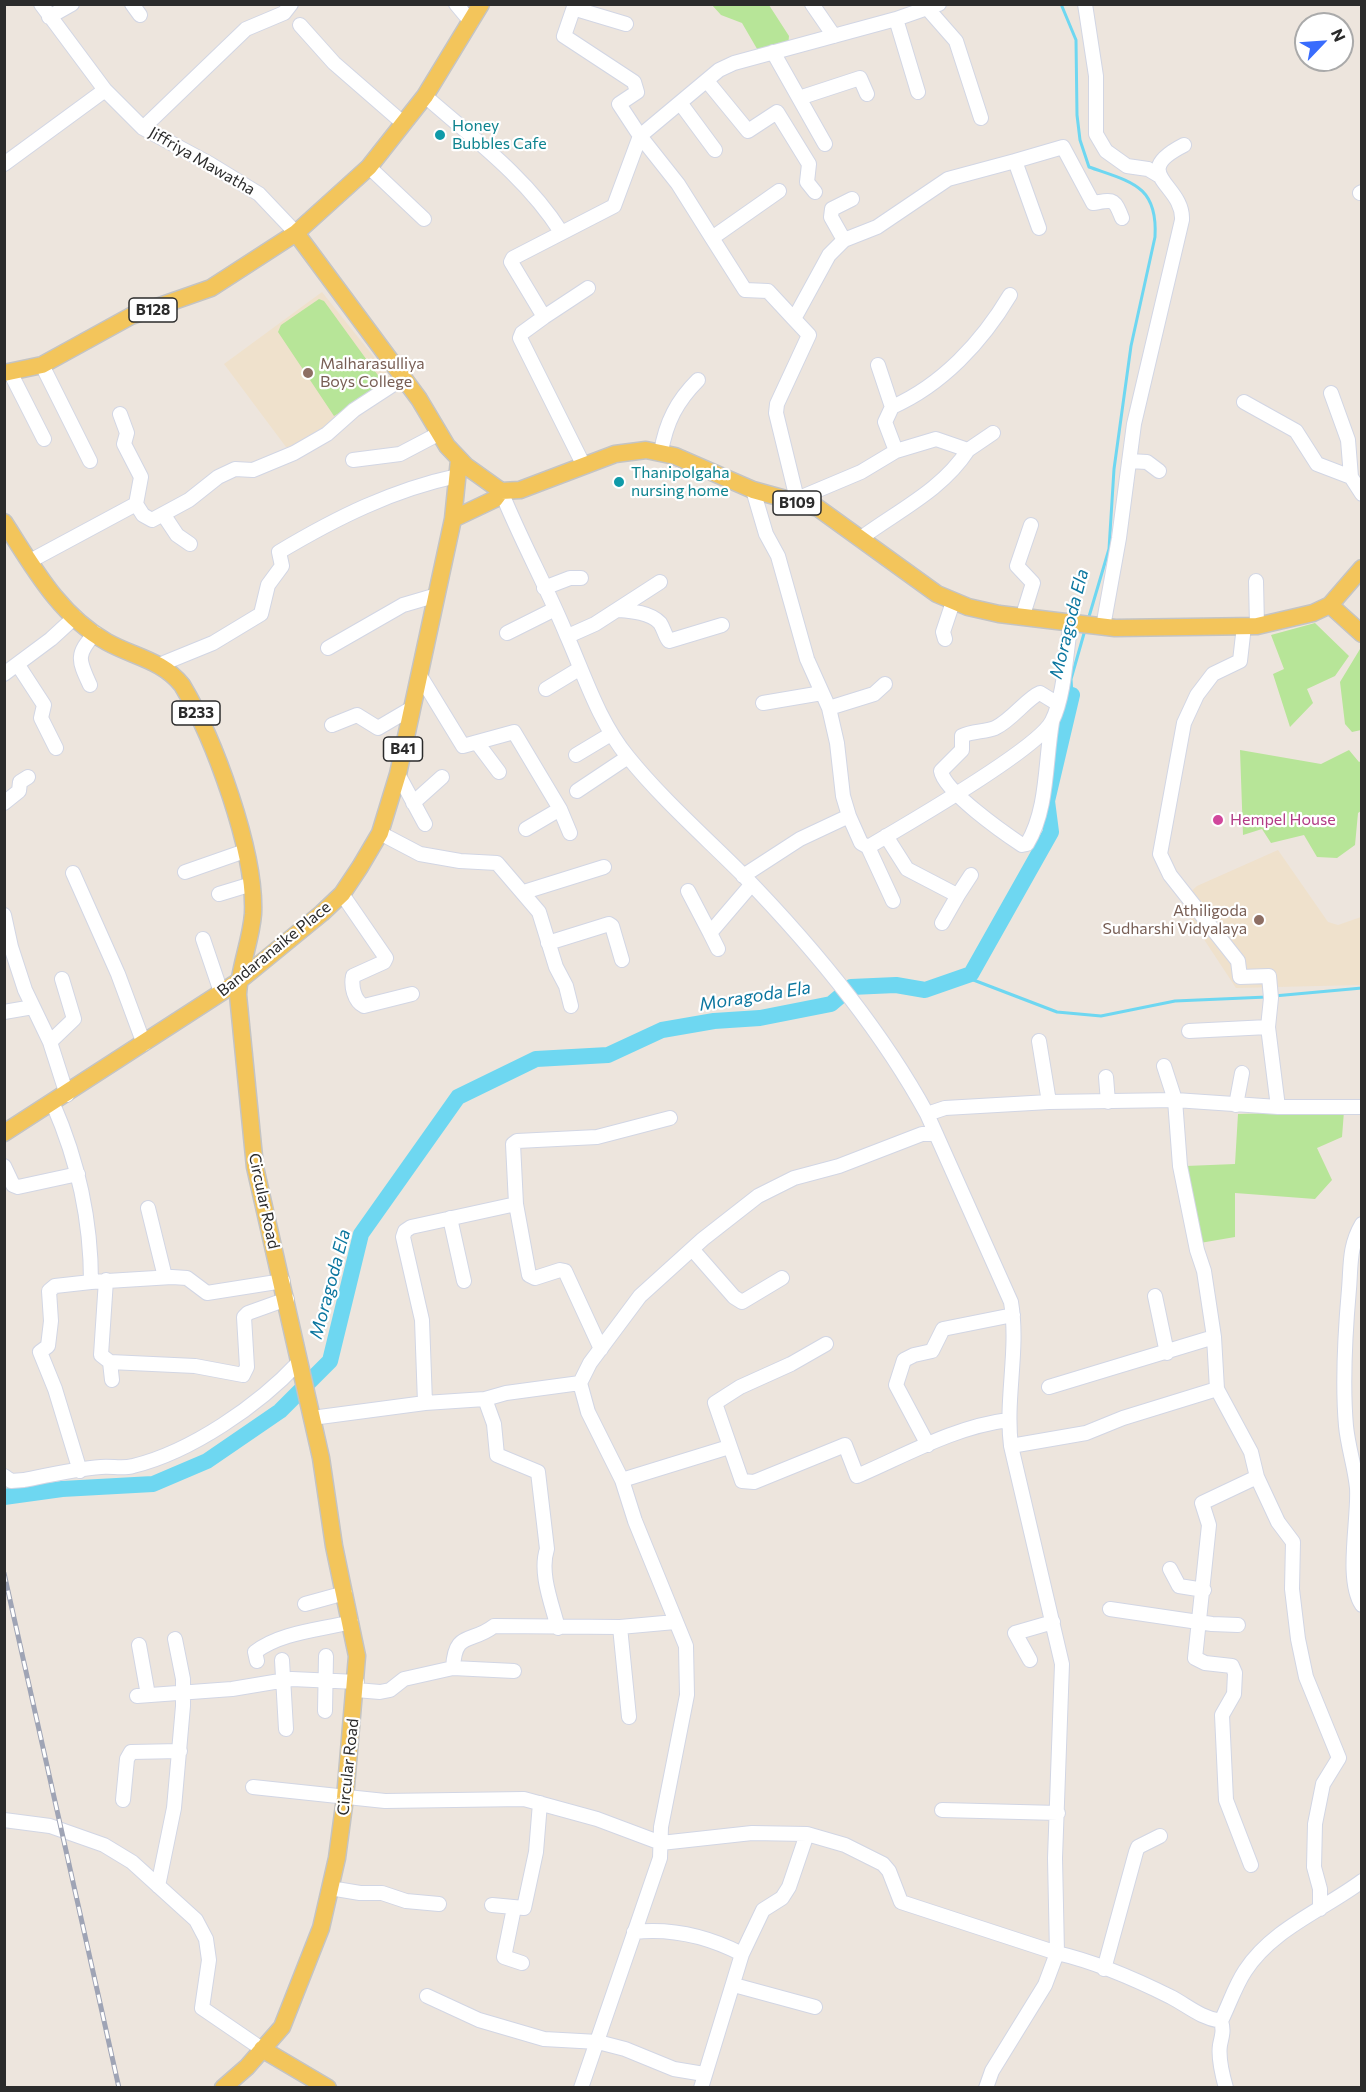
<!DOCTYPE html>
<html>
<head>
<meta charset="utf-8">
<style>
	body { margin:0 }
	#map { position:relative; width:1366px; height:2092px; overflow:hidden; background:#ede5dd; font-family:Commissioner,sans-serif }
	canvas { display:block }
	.frame { position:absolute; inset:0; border:6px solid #2b2b2b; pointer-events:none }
	.north { position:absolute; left:1294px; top:12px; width:60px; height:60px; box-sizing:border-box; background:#fff; border:2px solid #aaa; border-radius:50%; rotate:65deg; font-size:16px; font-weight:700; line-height:24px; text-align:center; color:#2b2b2b }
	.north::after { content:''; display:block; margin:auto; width:21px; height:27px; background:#396cfd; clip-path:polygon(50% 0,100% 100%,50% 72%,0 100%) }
</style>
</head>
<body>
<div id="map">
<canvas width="1366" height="2092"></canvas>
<div class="frame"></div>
<div class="north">N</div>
</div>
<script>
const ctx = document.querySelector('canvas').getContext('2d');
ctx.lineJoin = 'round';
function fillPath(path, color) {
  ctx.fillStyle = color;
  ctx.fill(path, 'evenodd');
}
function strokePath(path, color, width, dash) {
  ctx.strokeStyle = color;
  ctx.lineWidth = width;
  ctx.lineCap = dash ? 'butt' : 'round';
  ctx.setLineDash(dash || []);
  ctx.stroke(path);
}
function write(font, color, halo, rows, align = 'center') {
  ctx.font = font + ' Commissioner,sans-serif';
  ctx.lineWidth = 4.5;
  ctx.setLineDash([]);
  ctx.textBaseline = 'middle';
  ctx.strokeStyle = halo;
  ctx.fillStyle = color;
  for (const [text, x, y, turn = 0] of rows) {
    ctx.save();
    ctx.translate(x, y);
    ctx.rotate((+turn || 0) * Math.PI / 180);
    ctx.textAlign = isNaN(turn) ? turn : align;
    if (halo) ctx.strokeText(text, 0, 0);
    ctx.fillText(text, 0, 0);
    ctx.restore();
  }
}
fillPath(new Path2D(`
	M322,292L393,381L292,455L224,364Z
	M1278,850L1328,922L1338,925L1361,917V985L1236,988L1186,912L1189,893L1197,886Z`), '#efe1cc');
fillPath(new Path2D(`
	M712,5H769L789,36L788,47L760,54L742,23L721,15Z
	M319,299L324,301L385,385L334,416L278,332L281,325Z
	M1315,623L1349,656L1335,676L1307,689L1313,703L1290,727L1273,674L1284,669L1271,635Z
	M1360,649L1361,730L1352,732L1345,724L1340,682Z
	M1349,750L1359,762L1361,761V811L1358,813L1355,845L1337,858L1317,857L1304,835L1271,843L1262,829L1243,835L1240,750L1321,764Z
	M1344,1111L1342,1137L1317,1148L1332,1180L1315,1199L1235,1193V1237L1200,1243L1186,1166L1235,1164L1238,1114Z`), '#b7e598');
strokePath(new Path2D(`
	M1061,4L1076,40L1077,115L1080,140L1089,167C1131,182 1158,185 1155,237L1131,346L1114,469L1109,549L1088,620
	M1072,695L1071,679L1085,630
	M963,976L1057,1012L1101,1016L1175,1001L1267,997
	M1274,996L1362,988`), '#6ed7f1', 3);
strokePath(new Path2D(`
	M4,1497L62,1489L153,1484L207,1461L280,1411L330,1361L361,1234L458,1097L536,1059L608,1055L662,1030L714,1021L760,1018L831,1004L851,987L896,985L925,990L971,974L1051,832L1047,801L1072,695`), '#6ed7f1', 16);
const minor = new Path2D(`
	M41,4L105,90L143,128L210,164L259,194L296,233
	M132,4L140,15
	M456,4L471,22
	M575,4L564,36L634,82L637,92L619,104L640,136L614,206L513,258L511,262L544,317L522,333L520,338L583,464
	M812,4L834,36
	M1085,4L1096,76V134L1106,151L1127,166L1148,169L1158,175
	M927,8L956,41L981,118
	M576,9L626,24
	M49,17L72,4
	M896,19L918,92
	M300,25L334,63L403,123
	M773,52L799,98L860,78L867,94
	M707,81L748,131L777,112L809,164L807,182L815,192
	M425,96C473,138 527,178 561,232
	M799,98L825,144
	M681,104L715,150
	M143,128L246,29L284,13L291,4
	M1015,161L1063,147L1093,203C1114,200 1114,198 1122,218
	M4,164L105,90
	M369,167L424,219
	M779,191L712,238L678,184L640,136L719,70L734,63L896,19L939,4
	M1360,193L1362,192
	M712,238L745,290L768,291L794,319
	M844,240L831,217L832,209L852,199
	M544,317L588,288
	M42,365L90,461
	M878,365L892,407
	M10,372L44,439
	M1331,393L1348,440L1351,477L1362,494
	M1244,402L1296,431L1317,464L1351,477
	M896,451L885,422L892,407C942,385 982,342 1010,295
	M661,452C666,422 677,401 698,380
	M353,460L400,454L440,433
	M1129,461L1147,462L1159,471
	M753,490L766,534L778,556L807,659L829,708L837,743L843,796L849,816
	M501,491C521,541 547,587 567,636C585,677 599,722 628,757C662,799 704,836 742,874C812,946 879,1026 927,1114L1011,1302C1019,1350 1005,1398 1011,1446L1062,1664L1055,1858L1057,1953L1045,1985L992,2071L986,2088
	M798,503L776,413L777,404L809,335L794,319L829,255L844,240L877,227L948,179L1015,161L1039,228
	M798,503L804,496L861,472L896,451L936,439L968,450L993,433
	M136,504L143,515L152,520L189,500L218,477L235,469L253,470L294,453L327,434L354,410L403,378
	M163,514L177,535L190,544
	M861,538C899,510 942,490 968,450
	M30,561L136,504L141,477L124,444L127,433L120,414
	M1256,581L1257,626
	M544,588L570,578H581
	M617,610C630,611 650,612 660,623C664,629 665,636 669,641L722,625
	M1023,615L1033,583L1017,566L1031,525
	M1244,626L1240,661L1213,674L1197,695L1184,723L1160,854L1170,875L1238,961L1240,977L1269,976L1271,998L1268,1027L1278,1107
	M1103,627L1119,538L1134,424L1182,220C1184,184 1127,174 1184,145
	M507,633L555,609
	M568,636L595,624L660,582
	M945,639L943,632L953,602
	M328,648L403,605L437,595
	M18,665L44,705L41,718L56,748
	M159,665L213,643L261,614L268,585L282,566L279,552C336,518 392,490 457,476
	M4,674L51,639L75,617
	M419,674L463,746L514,732L560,809L570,833
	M90,685C78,659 76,655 95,633
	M546,689L579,669
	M763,703L822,693
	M829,708L874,694L885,684
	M1052,722C1045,762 1048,809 1027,844L1022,845C1004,833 944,791 941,771L962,750V736C972,731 985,732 995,728C1012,720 1027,698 1040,693L1058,704
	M332,725L357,715L378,728L412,708
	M478,744L499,772
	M576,755L611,734
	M398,774L425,824
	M577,791L628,757
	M4,803L19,791L20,782L28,777
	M413,803L442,777
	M526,829L560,809
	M380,833L420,854L460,861L497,863L539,912L556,967L566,986L571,1006
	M886,836L907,869L953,893L958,895L971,875
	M868,847L893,901
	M185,872L245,851
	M73,873L118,974L144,1044
	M743,876L800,839L849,816L861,843L868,847C902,827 1038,749 1052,721C1065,695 1066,650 1071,621
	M688,891L710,933L751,885
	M524,892L604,867
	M219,894L252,884
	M342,894L386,958L384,962L353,976C351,986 354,1001 364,1006L412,994
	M4,915L11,947L25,990L50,1042L67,1095
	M942,923L958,895
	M710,933L718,949
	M203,939L221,992
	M548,943L609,924L612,926L622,960
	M4,1012L33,1007
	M1189,1031L1268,1027
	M1039,1041L1049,1102
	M50,1042L74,1019L62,979
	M1164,1066L1175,1100L1180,1166L1197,1250L1204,1271L1214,1337L1217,1389L1251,1452L1257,1477L1278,1522L1293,1542L1292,1589L1298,1639L1306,1677L1339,1758L1323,1784L1315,1824L1314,1867L1320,1889V1909
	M1106,1077L1108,1102
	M53,1104C78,1161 91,1219 91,1282
	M1236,1105L1242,1073
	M927,1114L945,1108L1049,1102L1175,1100L1278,1107H1362
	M4,1166L13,1185L18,1187L78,1174
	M148,1208L165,1277
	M450,1218L464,1281
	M1362,1224C1349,1246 1351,1265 1349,1289C1345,1334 1342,1380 1346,1426C1348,1447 1355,1467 1357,1488C1359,1520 1345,1579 1362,1605
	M692,1249L734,1297L742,1302L782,1278
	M106,1280L101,1355L110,1362L112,1380
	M1155,1296L1167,1353
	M826,1344L791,1364L740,1387L715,1403L742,1481L754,1482L845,1445L857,1476C906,1455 954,1427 1008,1420
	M601,1349L565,1271L560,1270L535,1278L529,1275L516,1204L513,1144L517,1141L597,1137L670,1118
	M110,1362L195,1366L243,1375L247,1367L244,1317L248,1313L287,1299
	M1049,1387L1214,1337
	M485,1399L494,1424L497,1455L538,1472L547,1549C539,1573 552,1604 558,1628
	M425,1403L422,1320L403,1237L405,1231L411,1227L516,1204
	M312,1418L425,1403L485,1399L506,1393L580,1383
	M928,1445L896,1385L904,1360L914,1355L932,1351L943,1329L1013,1315
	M1011,1446L1086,1433L1123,1418L1217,1389
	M80,1471L55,1389L40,1352L48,1346L51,1321L49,1291L55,1286L91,1282L172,1277L187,1278L207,1293L283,1281
	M4,1476L11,1481L24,1480C49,1475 76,1469 101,1467C112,1466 123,1469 133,1466C191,1452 259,1405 299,1362
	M622,1480L729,1447
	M1170,1569L1179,1586L1204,1590
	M305,1604L345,1593
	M1110,1609L1212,1624L1238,1625
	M620,1627L629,1717
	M139,1645L148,1695L147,1691
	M282,1660L286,1729
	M1030,1660L1015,1633L1053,1622
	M257,1661L255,1652C281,1632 320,1630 351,1622
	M453,1668C455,1630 471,1644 494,1626L620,1627L675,1622
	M356,1690L380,1692L390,1690L404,1679L453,1668L514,1671
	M137,1696L232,1689L292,1679L357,1682
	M325,1711L326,1656
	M253,1787L385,1801L524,1799L597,1819L661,1843L752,1833L807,1834L845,1845L883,1864L889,1871L901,1902L1057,1953C1096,1962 1135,1979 1171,1997C1188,2006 1201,2018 1221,2021C1229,2005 1235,1986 1245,1971C1272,1929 1323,1910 1362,1881
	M123,1800L127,1759L131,1752L180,1751
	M942,1810L1058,1813
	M4,1820L50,1826L104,1845L132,1862L196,1920L206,1939L209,1960L202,2008L262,2049
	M1251,1865L1226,1800L1222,1715L1234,1694L1235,1673L1232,1666L1205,1663L1195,1658L1209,1525L1202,1503L1257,1477
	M158,1886L174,1808L183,1706V1679L175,1639
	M330,1888L360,1893H382L406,1901L439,1904
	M492,1905L524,1908L536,1852L540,1803
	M514,1908L504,1957L522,1963
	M634,1932C671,1928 709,1937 742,1954
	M1104,1969L1136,1852L1138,1847L1160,1836
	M734,1985L815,2007
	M427,1996L479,2020L544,2039L598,2042L625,2049L674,2069L704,2074
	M1221,2021C1224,2031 1222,2035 1220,2045C1218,2058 1222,2074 1226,2088
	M581,2088L660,1858L661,1827L687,1695L686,1646L635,1521L622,1480L588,1412L580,1383L590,1363L640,1296L703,1239L758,1196L794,1178L839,1166L922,1134H936
	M701,2088L742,1954L763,1910L782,1898L789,1887L807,1834`);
const major = new Path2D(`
	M296,233L419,399L447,446L466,466L501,491L520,490L615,454L646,450L675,456L753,490L818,508L937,594L968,607L999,614L1115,628L1257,626L1313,613L1330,605L1362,568
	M4,373L42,365L131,316L211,288L296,233L369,167L425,96L481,4
	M453,519L495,499L501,491
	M4,522C33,567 59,615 107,642C134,657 162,660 182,685C214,738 256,852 253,914C251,941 239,968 238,995L255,1167L321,1458L334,1546L357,1656L345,1798L337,1858L321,1928L282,2027L247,2067L223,2088
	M1330,605L1362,634
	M4,1133L239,981L322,913L342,894L360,867L380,833L398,774L453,519L459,460
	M262,2049L328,2088`);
strokePath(minor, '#d2d6e4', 16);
strokePath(major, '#c4c4c4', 19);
strokePath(minor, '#fff', 14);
strokePath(major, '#f3c55b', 16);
const rail = new Path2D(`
	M4,1573L119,2088`);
strokePath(rail, '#9fa4b5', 5);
strokePath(rail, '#fff', 3, [9]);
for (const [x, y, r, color] of [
	[440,135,6,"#0f9aa8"],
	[308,373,6,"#8d6e63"],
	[619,482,6,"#0f9aa8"],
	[1218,820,6,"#d1479c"],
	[1259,920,6,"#8d6e63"]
]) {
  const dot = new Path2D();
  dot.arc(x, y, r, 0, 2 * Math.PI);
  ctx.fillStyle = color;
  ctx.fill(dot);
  strokePath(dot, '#fff', 2);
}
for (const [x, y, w] of [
	[153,310,48],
	[797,503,48],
	[196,713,48],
	[403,749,39]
]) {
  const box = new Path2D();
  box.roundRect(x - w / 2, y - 12, w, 24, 4.5);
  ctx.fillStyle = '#fff';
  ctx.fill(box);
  strokePath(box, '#2b2b2b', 1.5);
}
write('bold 15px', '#2b2b2b', null, [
	["B128",153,310],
	["B109",797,503],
	["B233",196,713],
	["B41",403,749]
]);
write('16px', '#0d838f', '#fff', [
	["Honey",452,126],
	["Bubbles Cafe",452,144],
	["Thanipolgaha",631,473],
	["nursing home",631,491]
], 'left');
write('16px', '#2b2b2b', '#fff', [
	["Jiffriya Mawatha",202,161,30],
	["Bandaranaike Place",274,949,-39],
	["Circular Road",264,1201,78],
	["Circular Road",348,1767,-84]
]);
write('16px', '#785e54', '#fff', [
	["Malharasulliya",320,364],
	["Boys College",320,382],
	["Athiligoda",1247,911,"right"],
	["Sudharshi Vidyalaya",1247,929,"right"]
], 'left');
write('16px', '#b23c85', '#fff', [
	["Hempel House",1230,820]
], 'left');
write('italic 18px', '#0b769f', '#fff', [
	["Moragoda Ela",1069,624,-76],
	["Moragoda Ela",755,996,-9],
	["Moragoda Ela",330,1284,-75]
]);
</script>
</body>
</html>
